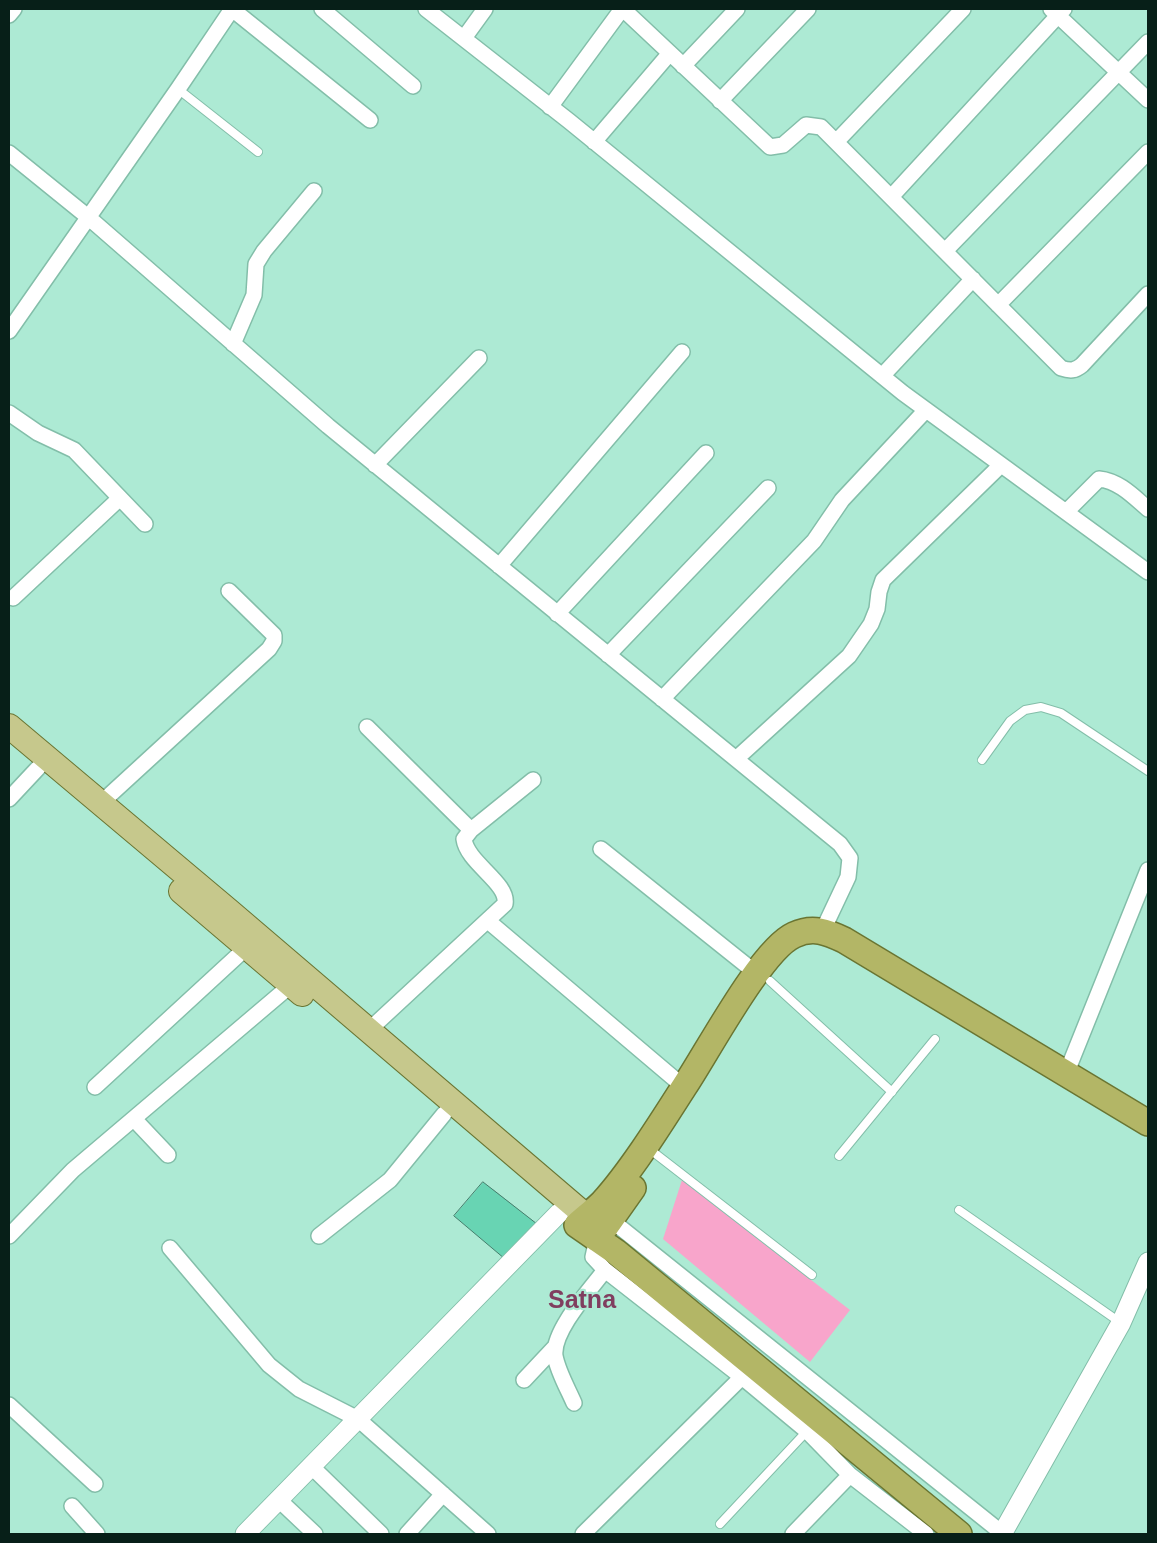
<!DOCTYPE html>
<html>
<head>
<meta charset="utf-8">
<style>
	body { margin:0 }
	#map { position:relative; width:1157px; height:1543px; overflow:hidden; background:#adead4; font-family:Arial,sans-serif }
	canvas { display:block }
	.frame { position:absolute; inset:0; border:10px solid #071f18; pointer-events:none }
</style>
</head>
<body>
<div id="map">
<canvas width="1157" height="1543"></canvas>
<div class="frame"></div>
</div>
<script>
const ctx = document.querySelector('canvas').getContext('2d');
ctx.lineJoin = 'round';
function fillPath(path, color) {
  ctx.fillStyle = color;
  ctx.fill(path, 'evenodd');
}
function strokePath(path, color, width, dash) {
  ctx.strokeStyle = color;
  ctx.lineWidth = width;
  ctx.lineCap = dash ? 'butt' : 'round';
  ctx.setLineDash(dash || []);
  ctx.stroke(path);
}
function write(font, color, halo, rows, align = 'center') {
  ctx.font = font + ' Arial,sans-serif';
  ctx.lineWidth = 4.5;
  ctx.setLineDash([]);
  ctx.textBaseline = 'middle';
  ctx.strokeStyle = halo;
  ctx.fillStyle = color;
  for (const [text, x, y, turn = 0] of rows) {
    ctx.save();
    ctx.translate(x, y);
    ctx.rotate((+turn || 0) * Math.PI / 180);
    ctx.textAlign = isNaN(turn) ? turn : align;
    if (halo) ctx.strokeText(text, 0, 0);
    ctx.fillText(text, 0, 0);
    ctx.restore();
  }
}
fillPath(new Path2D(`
	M682,1180L850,1310L810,1362L663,1239Z`), '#f8a5cb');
fillPath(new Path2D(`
	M483,1183L494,1190L547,1232L505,1258Z`), '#0003');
const building = new Path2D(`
	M483,1182L537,1224L505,1259L454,1216Z`);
fillPath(building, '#68d4b3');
strokePath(building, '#457e6c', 1);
const service = new Path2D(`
	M178,89L258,152
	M982,760L1010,721L1025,710L1041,707L1061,713L1148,771
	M770,981L892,1092
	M648,1148L812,1275
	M839,1156L935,1039
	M959,1210L1121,1323
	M720,1524L807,1431`);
const minor = new Path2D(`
	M232,9L370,120
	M322,9L413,86
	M426,9L569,121L903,393L1148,572
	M623,9L770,147L783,145L806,125L821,127L1061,368C1070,371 1075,371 1082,365L1148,294
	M1051,9L1148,100
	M9,15L14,9
	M464,38L485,9
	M683,66L737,9
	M720,101L808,9
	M550,107L622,9
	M594,142L670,53
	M836,142L963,9
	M9,153L88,217L328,426L840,844L850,858L848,877L823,930
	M891,197L1064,9
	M945,251L1148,42
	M998,305L1148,152
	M9,331L178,89L232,9
	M233,344L254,295L256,264L264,251L314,191
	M882,376L973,279
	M9,413L38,433L74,450L145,524
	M375,465L479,358
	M1066,512L1099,479C1119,481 1133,496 1148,509
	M499,566L682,352
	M13,598L120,498
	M557,614L706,453
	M608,655L768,488
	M662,699L814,541L842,500L926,410
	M367,727L471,830
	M736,759L849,656L871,624L877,609L879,592L883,580L1001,465
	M9,799L38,768
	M101,803L269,649L274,641V635L229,591
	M601,849L756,973
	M488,921L684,1087
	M369,1030L505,904C509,883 467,863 464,839L471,830L533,780
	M1066,1074L1148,870
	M95,1087L246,948
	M134,1119L168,1155
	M611,1220L1002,1533
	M9,1236L73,1170L291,985
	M319,1236L390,1180L444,1114
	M597,1239L593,1257L605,1270L742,1377L807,1431L850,1475L926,1534
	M170,1248L269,1365L299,1389L358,1419L488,1534
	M524,1380L555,1347
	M574,1403C568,1389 558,1372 555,1356C552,1331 590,1290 605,1270
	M9,1405L95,1484
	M312,1467L381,1534
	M279,1500L315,1534
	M72,1506L97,1534
	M407,1534L443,1494
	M583,1534L742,1377
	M793,1534L850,1475`);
const tertiary = new Path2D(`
	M245,1534L559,1213
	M1002,1534L1121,1323L1148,1262`);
const primary = new Path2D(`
	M9,726L229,911L586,1216
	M181,891L302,994`);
const trunk = new Path2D(`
	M597,1239L633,1188
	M959,1534L616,1252L577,1225C586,1217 595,1210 603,1202C631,1171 661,1123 684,1087C707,1053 761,950 794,935C813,926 827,932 844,940L1148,1123`);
strokePath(service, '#83bea9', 10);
strokePath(minor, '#83bea9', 18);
strokePath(tertiary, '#83bea9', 21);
strokePath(primary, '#6a7532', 26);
strokePath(trunk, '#6a7532', 28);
strokePath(service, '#fff', 8);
strokePath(minor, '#fff', 15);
strokePath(tertiary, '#fff', 19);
strokePath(primary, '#c6c88c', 24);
strokePath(trunk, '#b3b666', 25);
write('bold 25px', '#803e5f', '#adead4', [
	["Satna",582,1301]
]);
</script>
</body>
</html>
